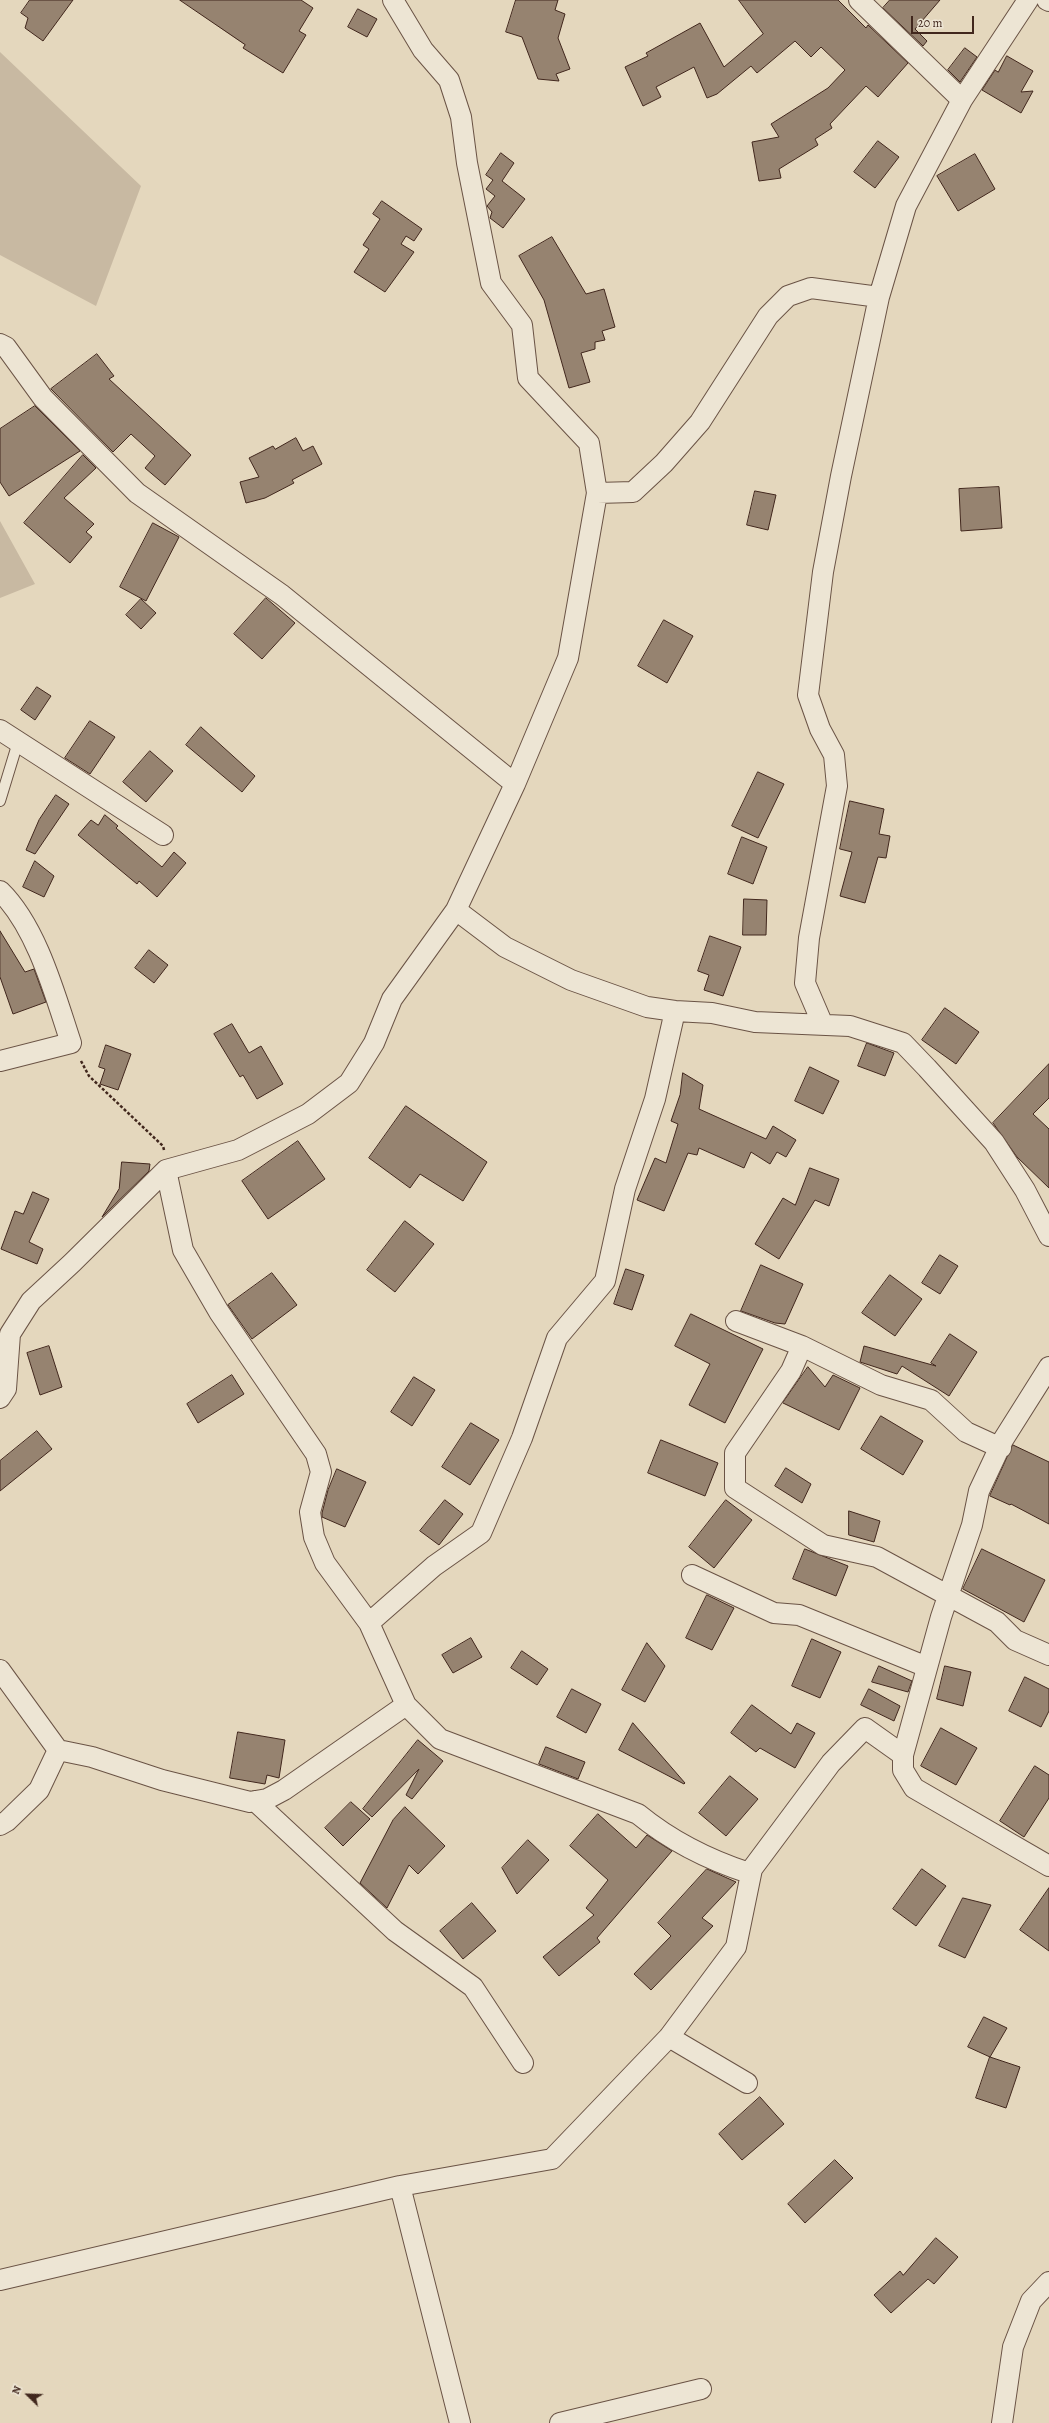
<!DOCTYPE html>
<html>
<head>
<meta charset="utf-8">
<style>
	body { margin:0 }
	#map { position:relative; width:1049px; height:2423px; overflow:hidden; background:#e4d7bd; font-family:Alegreya,serif }
	canvas { display:block }
	.north { position:absolute; left:8px; top:2375px; width:40px; height:40px; -webkit-text-stroke:3px #ede5d4; paint-order:stroke; rotate:293deg; font-size:11px; font-weight:700; line-height:16px; text-align:center; color:#41271d }
	.north::after { content:''; display:block; margin:auto; width:14px; height:18px; background:#41271d; clip-path:polygon(50% 0,100% 100%,50% 72%,0 100%) }
	.scale { position:absolute; left:911px; top:16px; width:63px; height:18px; box-sizing:border-box; border:2px solid #41271d; border-top:0; padding-left:5px; font-size:12px; line-height:14px; white-space:nowrap; color:#41271d; -webkit-text-stroke:3px #ede5d4; paint-order:stroke }
</style>
</head>
<body>
<div id="map">
<canvas width="1049" height="2423"></canvas>
<div class="north">N</div>
<div class="scale">20 m</div>
</div>
<script>
const ctx = document.querySelector('canvas').getContext('2d');
ctx.lineJoin = 'round';
function fillPath(path, color) {
  ctx.fillStyle = color;
  ctx.fill(path, 'evenodd');
}
function strokePath(path, color, width, dash) {
  ctx.strokeStyle = color;
  ctx.lineWidth = width;
  ctx.lineCap = dash ? 'butt' : 'round';
  ctx.setLineDash(dash || []);
  ctx.stroke(path);
}
fillPath(new Path2D(`
	M0,52L141,186L96,306L0,255Z
	M0,521L35,584L0,598Z`), '#c8b9a2');
const building = new Path2D(`
	M30,0H73L43,41L25,28L28,18L21,13Z
	M180,0H301L313,8L299,31L306,35L283,73L243,48L245,45Z
	M516,0H558L555,10L565,14L558,38L570,69L556,74L559,81L538,79L522,37L506,32Z
	M739,0H838L866,28L868,25L908,63L878,97L866,86L830,124L832,128L815,139L818,145L779,169L781,178L759,181L752,142L779,137L771,124L828,88L845,70L821,47L811,57L795,41L757,73L751,66L717,94L707,98L694,67L656,87L661,97L643,106L625,67L648,56L646,53L700,23L724,67L763,34Z
	M890,0H940L915,29L927,41L923,46L883,8Z
	M358,9L377,19L367,37L348,27Z
	M965,48L977,57L960,82L948,70Z
	M1007,56L1033,71L1021,92L1033,91L1021,113L982,90L995,70L998,72Z
	M878,141L899,157L875,188L854,172Z
	M501,153L514,163L502,181L525,199L503,228L490,218L492,212L487,206L495,196L486,189L493,180L486,175Z
	M975,154L995,189L958,211L937,176Z
	M382,201L422,229L414,241L406,236L401,244L414,252L385,292L354,272L369,249L363,245L380,219L373,214Z
	M552,237L586,294L604,289L615,327L602,331L605,340L595,342V349L581,353L590,382L569,388L544,300L519,256Z
	M97,354L114,376L109,379L191,455L165,485L145,468L155,456L131,434L113,452L51,389Z
	M35,406L80,451L9,496L0,482V429Z
	M296,438L303,451L313,446L322,464L292,480L294,483L265,498L246,503L240,482L259,477L249,458L273,446L275,449Z
	M83,455L96,468L64,498L94,524L86,532L92,537L70,563L24,523Z
	M999,487L1002,528L961,531L959,489Z
	M755,491L776,495L768,530L747,525Z
	M153,523L179,537L146,601L120,587Z
	M266,598L295,623L262,659L234,634Z
	M141,599L156,613L141,629L126,615Z
	M664,620L693,636L667,683L638,666Z
	M37,687L51,696L35,720L21,710Z
	M90,721L115,737L90,774L65,758Z
	M201,727L255,776L242,792L186,745Z
	M150,751L173,771L146,802L123,782Z
	M758,772L784,784L758,838L732,826Z
	M56,795L69,804L35,854L26,850L39,820Z
	M850,801L884,809L879,834L890,836L886,858L878,857L865,903L840,896L852,852L840,849Z
	M105,815L118,826L116,828L162,867L174,852L186,863L157,897L139,881L137,884L78,835L91,820L98,825Z
	M742,837L767,847L753,884L728,874Z
	M35,861L54,876L44,897L23,887Z
	M744,899L767,900L766,935H743Z
	M0,931L25,972L34,969L46,1002L13,1014L0,977Z
	M710,936L741,947L723,996L704,990L709,975L698,971Z
	M149,950L168,965L154,983L135,968Z
	M945,1008L979,1032L956,1064L922,1040Z
	M232,1024L249,1053L261,1046L283,1084L257,1099L243,1075L240,1077L214,1034Z
	M867,1043L894,1053L885,1076L858,1066Z
	M106,1045L131,1054L118,1090L100,1084L105,1069L99,1067Z
	M1049,1064V1098L1033,1114L1049,1129V1188L1017,1157L993,1123Z
	M810,1067L839,1081L823,1114L795,1101Z
	M683,1073L703,1085L699,1109L766,1139L773,1126L796,1140L786,1157L777,1152L770,1164L751,1152L744,1168L699,1148L697,1155L688,1153L664,1211L637,1200L655,1158L666,1163L678,1124L671,1121L680,1095Z
	M406,1106L487,1162L463,1201L420,1174L410,1188L369,1158Z
	M298,1141L325,1179L268,1219L242,1181Z
	M122,1162L150,1164L149,1171L102,1217L119,1189Z
	M810,1168L839,1179L829,1206L815,1200L779,1259L755,1244L783,1198L795,1205Z
	M33,1192L49,1199L29,1242L43,1249L37,1264L1,1249L15,1211L23,1214Z
	M405,1221L434,1244L395,1292L367,1270Z
	M940,1255L958,1266L940,1294L922,1283Z
	M761,1265L803,1284L785,1324L775,1323L741,1311Z
	M626,1269L644,1275L632,1310L614,1304Z
	M272,1273L297,1305L252,1339L228,1305Z
	M890,1275L922,1299L895,1336L862,1313Z
	M691,1314L763,1349L725,1423L689,1405L710,1364L675,1346Z
	M950,1334L977,1352L949,1396L902,1366L897,1374L860,1362L864,1346L936,1366L931,1363Z
	M49,1346L62,1387L40,1395L27,1353Z
	M808,1367L825,1387L833,1375L860,1388L839,1430L783,1403Z
	M232,1375L244,1394L198,1423L187,1404Z
	M414,1377L435,1390L412,1426L391,1412Z
	M881,1416L923,1441L903,1475L861,1449Z
	M471,1423L499,1440L470,1485L442,1467Z
	M37,1431L52,1449L0,1491V1461Z
	M661,1440L718,1463L705,1496L648,1473Z
	M1013,1445L1049,1462V1524L1011,1504L1010,1505L990,1496Z
	M786,1468L811,1484L802,1503L775,1486Z
	M337,1469L366,1482L345,1527L322,1517V1513L328,1490Z
	M445,1500L463,1514L439,1545L420,1531Z
	M726,1500L752,1520L714,1568L689,1547Z
	M849,1511L880,1521L874,1542L849,1535Z
	M805,1549L848,1566L836,1596L793,1579Z
	M982,1549L1045,1580L1024,1622L963,1589Z
	M707,1595L734,1608L712,1650L686,1638Z
	M471,1638L482,1657L453,1673L442,1655Z
	M812,1639L841,1652L820,1698L792,1686Z
	M647,1643L665,1666L645,1702L622,1690Z
	M522,1651L548,1669L537,1685L511,1668Z
	M879,1666L912,1681L908,1692L872,1682Z
	M945,1666L971,1672L963,1706L937,1699Z
	M1025,1677L1049,1689V1711L1041,1727L1009,1711Z
	M572,1689L601,1704L586,1733L557,1717Z
	M869,1689L900,1706L894,1721L861,1705Z
	M752,1705L791,1734L797,1723L815,1733L795,1768L760,1748L756,1752L731,1733Z
	M633,1723L685,1783L684,1784L619,1750Z
	M941,1728L977,1748L956,1785L921,1766Z
	M238,1732L285,1740L279,1778L267,1775L265,1784L230,1778Z
	M418,1740L443,1761L412,1799L406,1795L419,1769L372,1817L363,1809Z
	M546,1747L585,1762L578,1779L539,1764Z
	M1035,1766L1049,1775V1798L1024,1837L1000,1821Z
	M730,1776L758,1799L726,1836L699,1813Z
	M351,1802L370,1819L343,1846L325,1828Z
	M405,1807L445,1846L418,1874L409,1865L387,1908L360,1883L393,1820Z
	M598,1814L636,1848L647,1835L672,1851L597,1938L600,1942L559,1976L543,1957L594,1915L586,1908L608,1880L570,1846Z
	M528,1840L549,1860L517,1894L502,1868Z
	M707,1869L736,1882L702,1918L713,1926L651,1990L634,1974L671,1936L658,1923Z
	M922,1869L946,1886L916,1926L893,1909Z
	M1049,1888V1951L1020,1930Z
	M963,1898L991,1905L965,1958L939,1946Z
	M472,1903L496,1931L463,1959L440,1931Z
	M984,2017L1007,2028L990,2057L968,2047Z
	M990,2057L1020,2067L1006,2108L976,2098Z
	M760,2097L784,2124L742,2160L719,2134Z
	M835,2160L853,2178L805,2223L788,2204Z
	M936,2238L958,2257L934,2284L928,2279L891,2313L874,2295L900,2271L903,2275Z`);
fillPath(building, '#968370');
strokePath(building, '#41271d', 1);
const service = new Path2D(`
	M0,801L18,742`);
const minor = new Path2D(`
	M859,0L962,100
	M1047,0L1049,1
	M0,344L6,347L43,398L137,493L282,595L515,784
	M597,493L633,492L664,463L700,422L768,316L788,296L811,288L879,297
	M0,730L163,835
	M0,891C37,927 55,995 71,1043L0,1061
	M456,910L505,947L571,980L647,1007L675,1011L712,1013L755,1022L850,1026L903,1043L927,1068L994,1142L1025,1190L1049,1236
	M823,1025L805,983L809,938L837,786L834,755L820,729L808,695L823,572L841,476L879,297L906,206L962,100L1028,0
	M166,1170L183,1250L219,1312L316,1454L321,1472L310,1512L314,1537L325,1563L369,1623L406,1705L440,1739L638,1814C671,1841 709,1860 749,1873L831,1763L865,1728L903,1755
	M736,1321L802,1346
	M1049,1367L1003,1440L979,1491L972,1525L941,1617L903,1755V1770L914,1788L1049,1866
	M0,1398L6,1389L10,1334L31,1301L72,1263L166,1170L238,1150L308,1114L349,1083L374,1043L392,999L456,910L515,784L568,658L597,493L589,443L528,378L522,325L491,283L467,163L461,117L449,80L423,50L393,0
	M1001,1448L966,1432L931,1400L881,1385L802,1346L791,1371L735,1453V1488L823,1545L877,1557L997,1622L1015,1640L1049,1655
	M692,1575L774,1613L799,1615L927,1667
	M369,1623L434,1566L481,1533L522,1438L557,1338L605,1281L625,1189L655,1099L675,1011
	M0,1670L58,1750L92,1757L162,1780L250,1802L267,1799L284,1790L406,1705
	M255,1801L395,1931L473,1987L523,2063
	M0,1825L7,1821L39,1790L58,1750
	M669,2037L747,2083
	M400,2186L460,2423
	M0,2280L400,2186L552,2159L669,2037L736,1947L752,1869
	M560,2423L701,2389
	M1002,2423L1013,2347L1031,2301L1049,2282`);
strokePath(service, '#6a5345', 12);
strokePath(minor, '#6a5345', 22);
strokePath(new Path2D(`
	M81,1061L89,1076L163,1146L164,1150`), '#41271d', 2.5, [3, 2]);
strokePath(service, '#ede5d4', 10);
strokePath(minor, '#ede5d4', 20);
</script>
</body>
</html>
